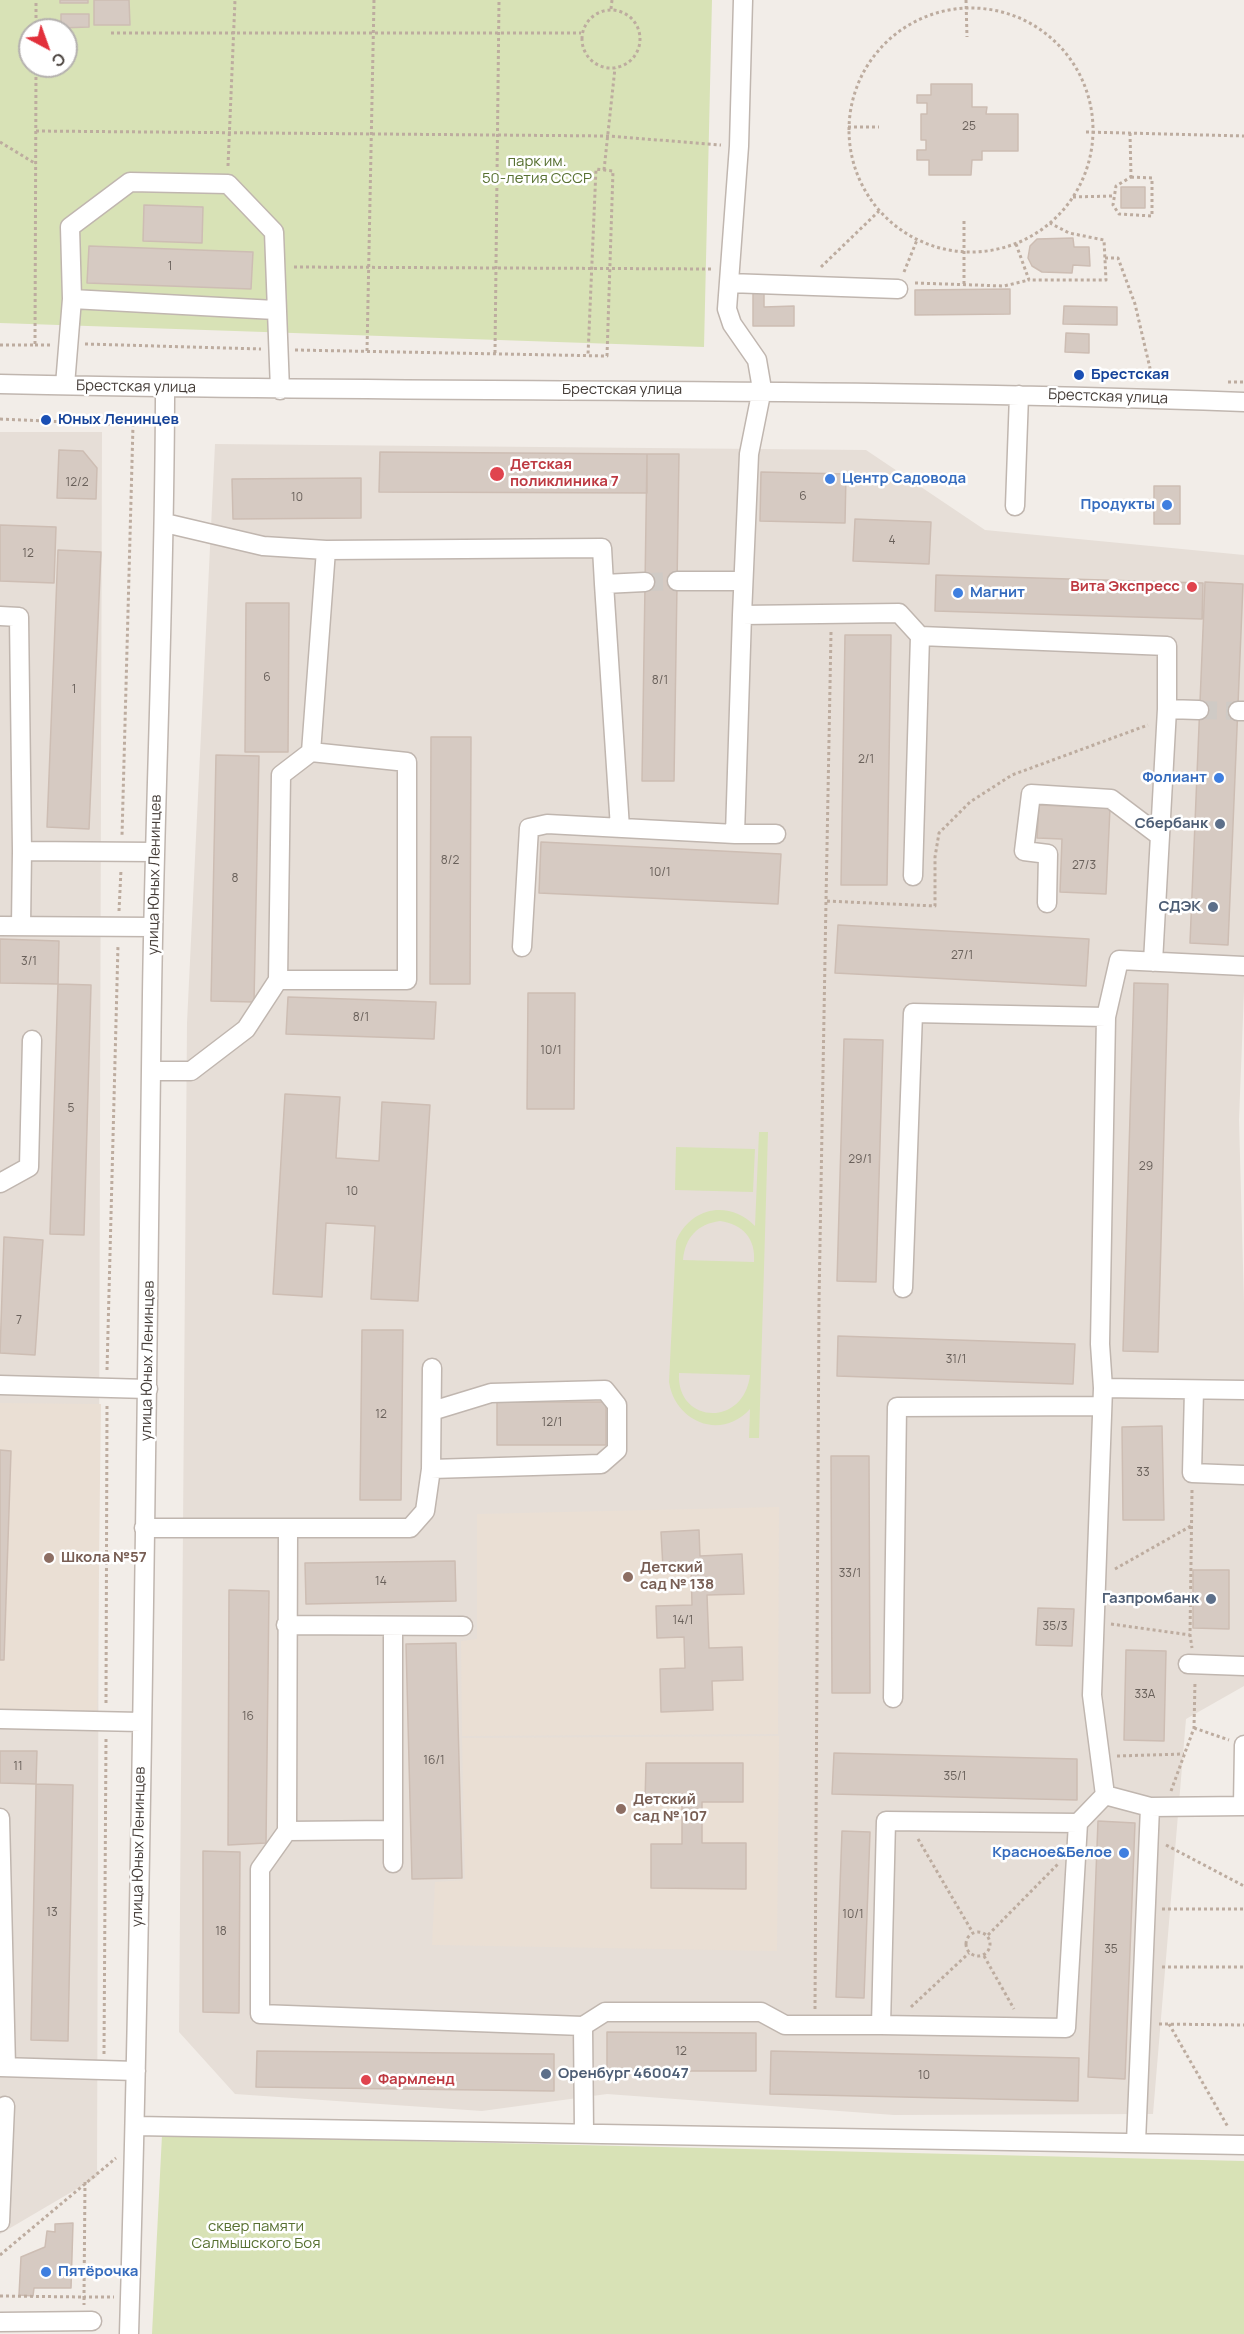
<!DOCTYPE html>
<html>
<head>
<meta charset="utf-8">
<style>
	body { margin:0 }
	#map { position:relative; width:1244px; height:2334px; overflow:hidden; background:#f2ede8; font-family:Manrope,sans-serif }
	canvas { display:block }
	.north { position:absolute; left:18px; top:18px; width:60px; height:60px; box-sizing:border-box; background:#fff; border:2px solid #b5b1af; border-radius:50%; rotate:139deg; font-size:16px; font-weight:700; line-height:24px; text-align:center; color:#453d38 }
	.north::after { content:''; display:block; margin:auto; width:21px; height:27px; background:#e2303b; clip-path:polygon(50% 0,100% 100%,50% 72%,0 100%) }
</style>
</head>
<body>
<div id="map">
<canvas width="1244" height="2334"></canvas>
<div class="north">С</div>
</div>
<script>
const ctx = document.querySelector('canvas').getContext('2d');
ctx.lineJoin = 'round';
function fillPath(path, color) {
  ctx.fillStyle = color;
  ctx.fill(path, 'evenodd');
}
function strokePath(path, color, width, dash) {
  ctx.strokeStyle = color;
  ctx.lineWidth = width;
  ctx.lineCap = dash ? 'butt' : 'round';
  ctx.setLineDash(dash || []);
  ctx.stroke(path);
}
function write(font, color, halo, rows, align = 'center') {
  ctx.font = font + ' Manrope,sans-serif';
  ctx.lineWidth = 5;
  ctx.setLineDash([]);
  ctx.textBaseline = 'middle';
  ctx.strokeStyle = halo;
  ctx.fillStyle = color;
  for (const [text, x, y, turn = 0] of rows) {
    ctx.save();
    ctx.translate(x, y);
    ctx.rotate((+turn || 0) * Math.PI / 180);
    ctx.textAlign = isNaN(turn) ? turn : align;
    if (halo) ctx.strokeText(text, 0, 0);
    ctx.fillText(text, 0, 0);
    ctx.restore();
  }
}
fillPath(new Path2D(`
	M0,432H102L97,2177L0,2234Z
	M215,444L866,450L985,530L1244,555V991L1239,1120L1244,1303V1686L1186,1719L1153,2114L894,2115L607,2094L482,2111L235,2094L179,2032L187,1023Z`), '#e6ded7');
fillPath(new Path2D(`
	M0,1403L101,1404L97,1715L0,1712Z
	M779,1507L778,1734L462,1736L461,1641L477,1639V1514Z
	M779,1736L777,1951L432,1945L435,1882L465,1880L462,1738Z`), '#eadfd4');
fillPath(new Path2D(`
	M0,0H712L704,347L0,323ZM30,30H66V66H30Z
	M759,1132H768L759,1438H749L750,1409C721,1441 675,1422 669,1382L676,1241C691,1206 730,1200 755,1226ZM720,1221C743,1224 756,1239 754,1262L683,1260C685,1238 697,1224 720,1221ZM679,1373L750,1375C744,1428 676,1424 679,1373Z
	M676,1147L755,1149L753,1192L675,1190Z
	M162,2135L1244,2161V2334H152Z`), '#d8e2b6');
const building = new Path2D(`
	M60,0H88V3H60Z
	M94,0H129L130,25H94Z
	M61,14H89V27L61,28Z
	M931,84H972V107H987L986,114H1018V151H982V160H972L971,175H929V160H917V150H926V140H921V114H927V103H917V95H931Z
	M1121,187H1145V208H1121Z
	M144,205L203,207L202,243L143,241Z
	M1073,238L1074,247H1089L1090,266L1073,265L1072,273L1042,272L1032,266L1028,258L1030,246L1037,239Z
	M89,246L253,252L251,289L87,283Z
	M1010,289V314L915,315V290Z
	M753,292H764V307L794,306V326H753Z
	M1064,306L1117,307V325L1063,324Z
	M1066,333L1089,334V353L1065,352Z
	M59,450L83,451L97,468L96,499L57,498Z
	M380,452L647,454V493L379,492Z
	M647,454H679L674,781H642Z
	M761,472L846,474L845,523L760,521Z
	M361,478V518L233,519L232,479Z
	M1154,486H1180V524H1154Z
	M855,519L931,522L929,564L853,561Z
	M0,525L56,527L54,583L0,581Z
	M58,550L101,552L89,829L47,827Z
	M936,575L1203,583L1202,619L935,611Z
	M1205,582L1243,584L1228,945L1190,943Z
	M246,603H289L288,752H245Z
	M845,635H891L887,885H841Z
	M431,737H471L470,984H430Z
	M216,755L259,756L254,1002L211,1001Z
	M1039,805L1110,808L1106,894L1060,892L1062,839L1037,838Z
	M541,842L781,854L778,904L539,893Z
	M838,925L1089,939L1086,986L835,973Z
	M0,939L59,941L58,984L0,983Z
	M1134,983L1168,984L1158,1352L1123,1351Z
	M58,984L91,985L84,1235L50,1234Z
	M528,993H575L574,1109H527Z
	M288,997L436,1002L434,1039L286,1034Z
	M844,1039L883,1040L876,1282L837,1281Z
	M285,1094L340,1097L336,1158L379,1161L382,1102L430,1105L418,1301L371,1299L375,1226L326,1223L322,1297L273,1294Z
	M4,1237L43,1240L35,1355L0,1353Z
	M362,1330H403L401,1500H360Z
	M838,1336L1075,1344L1073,1384L837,1376Z
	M497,1402H606V1445H497Z
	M1162,1426L1164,1520H1123L1122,1427Z
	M0,1450L11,1451L4,1660H0Z
	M831,1456H869L870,1693H832Z
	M699,1530L700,1556L742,1554L744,1594L707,1595L709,1648L742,1647L743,1680L712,1681L713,1710L661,1712L660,1669L685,1668L684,1637L657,1638L656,1606L692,1605L691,1567L663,1568L661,1532Z
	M455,1561L456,1601L306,1604L305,1563Z
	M1193,1570H1229V1629L1193,1628Z
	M229,1590L269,1591L266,1843L228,1845Z
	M1038,1608L1074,1609L1072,1646L1036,1645Z
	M456,1643L462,1878L412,1879L406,1644Z
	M1126,1650L1166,1651L1164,1741L1124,1740Z
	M0,1751H37L36,1784L0,1783Z
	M834,1753L1077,1759V1800L832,1794Z
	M646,1763H743V1802H702V1843H746V1889L651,1888V1844H682V1802H645Z
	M36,1784L73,1785L68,2041L31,2040Z
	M1098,1821L1135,1823L1125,2079L1088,2077Z
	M842,1831L870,1832L864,1998L836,1997Z
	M203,1851L240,1852L239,2013L203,2012Z
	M607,2032L756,2033V2071H607Z
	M257,2051L554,2054V2091L256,2087Z
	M771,2051L1079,2058L1078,2101L770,2094Z
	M73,2223L71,2288H34L33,2296L19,2295L21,2257L45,2247L47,2231L55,2232V2224Z`);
fillPath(building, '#d6cac2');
strokePath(building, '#cdbdb3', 1.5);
strokePath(new Path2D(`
	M645,582L677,581
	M1199,710L1238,711`), '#cfcac5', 18, [18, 9]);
const minor = new Path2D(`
	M743,0L739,146L727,309L732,324L757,360L762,389L749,454L742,615L899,613L920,636L1167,646V709L1153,962
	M729,283L898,289
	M72,299L275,310
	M0,384C415,394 829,386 1244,402
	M65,385L72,299L70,227L130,182L228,184L274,232L280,390
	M1015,506L1019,395
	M326,550L602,548L604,584L645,582
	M677,581H743
	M604,584L620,828
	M0,616L19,617L22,851L155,852
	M1167,709L1199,710
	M1238,711H1244
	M735,834H776
	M913,876L920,636
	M1047,903L1048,854L1024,851L1031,794L1111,799L1160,836
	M0,926L153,927
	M21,926L22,851
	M522,947L529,828L547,824L735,834L742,615
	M278,980L281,775L311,752
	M151,1071H191L246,1029L278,980H407V762L311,752L326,550L263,546L165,523
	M0,1183L29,1167L32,1040
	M903,1288L913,1013L1106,1017L1119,960L1244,966
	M0,1385L148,1389
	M1103,1388L1100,1344L1106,1017
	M1194,1390L1192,1473L1244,1475
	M1244,1390L1103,1388L1092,1695L1105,1795L1150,1807L1244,1806
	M432,1411L491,1393L605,1390L617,1405V1450L601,1464L431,1469L432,1368
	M144,1528H410L425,1511L431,1469
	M288,1530L287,1831L260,1869V2014L583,2026L605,2012H761L785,2025H881
	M286,1625L463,1626
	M393,1626V1863
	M1188,1664L1244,1666
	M893,1698L897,1407L1102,1406
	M0,1719L141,1722
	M1243,1806L1244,1745
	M0,1818L6,2067
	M1078,1823L886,1821L881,2025L1066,2028L1078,1823L1105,1795
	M287,1831L393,1830
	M583,2026L584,2133
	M0,2067L136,2071
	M135,2126L1244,2145
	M1136,2142L1150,1807
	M0,2222L5,2106
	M0,2322L92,2321
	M129,2334C142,1887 146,1441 152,994C155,792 165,590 165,388`);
strokePath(minor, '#c0b6af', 21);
strokePath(new Path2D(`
	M966,0L967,37
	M849 130a122 122 0 1 1 244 0a122 122 0 1 1-244 0Z
	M611,9L612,0
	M582 39a29 29 0 1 1 58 0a29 29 0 1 1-58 0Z
	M36,30V0
	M111,33H581
	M848,127H879
	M36,131L608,136L721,145
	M1086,132L1244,136
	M1130,133L1131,176
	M0,142L36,164
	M228,166L235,0
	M604,170L615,68
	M1131,177L1152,178V216L1119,214L1113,205L1116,186Z
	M1073,197L1112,196
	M1016,244L1029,280H1106L1104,240L1069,233L1050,223
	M1105,258H1118L1135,304L1153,381
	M294,267L713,269
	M821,267L879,211
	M904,272L917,240
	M915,283L1004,286L1029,280
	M964,284V221
	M85,344L261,349
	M0,345H35L36,66
	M35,345H51
	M295,350L607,356L613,171L596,169L588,355
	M367,351L374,0
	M495,353L499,0
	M1228,382H1244
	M0,419L133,425L122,836
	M831,632L826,901L935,906V857L939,833L970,802L1012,775L1148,725
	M119,911L121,870
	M107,1370L118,945
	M1192,1490L1190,1635L1192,1648
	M1115,1569L1191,1526
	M1111,1624L1190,1635
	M106,1703L107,1406
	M1194,1728L1229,1740
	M1117,1756L1184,1754
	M1171,1791L1194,1728L1195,1681
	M918,1839L973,1933
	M1166,1845L1244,1886
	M1162,1909H1244
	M966 1944a12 12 0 1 1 24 0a12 12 0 1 1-24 0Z
	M988,1935L1058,1864
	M984,1956L1014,2009
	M1162,1967H1244
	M911,2007L969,1953
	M815,2009L819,1302L826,901
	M1159,2024L1244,2025
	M1169,2024L1228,2127
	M104,2054L106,1739
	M85,2182L84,2297H114
	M0,2255L116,2158
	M0,2296L84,2297V2305`), '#bdac9f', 3, [3, 3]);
strokePath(minor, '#fff', 18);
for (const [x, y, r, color] of [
	[1079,375,6,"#1a4fb4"],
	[46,420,6,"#1a4fb4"],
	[497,474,8,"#e0444e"],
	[830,479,6,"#3f7fe0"],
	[1167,505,6,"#3f7fe0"],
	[1192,587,6,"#e0444e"],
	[958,593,6,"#3f7fe0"],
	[1219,778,6,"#3f7fe0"],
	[1220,824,6,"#5c6f8a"],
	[1213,907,6,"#5c6f8a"],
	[49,1558,6,"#8d6e63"],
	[628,1577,6,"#8d6e63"],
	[1211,1599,6,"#5c6f8a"],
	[621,1809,6,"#8d6e63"],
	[1124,1853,6,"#3f7fe0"],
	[546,2074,6,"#5c6f8a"],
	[366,2080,6,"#e0444e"],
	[46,2272,6,"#3f7fe0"]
]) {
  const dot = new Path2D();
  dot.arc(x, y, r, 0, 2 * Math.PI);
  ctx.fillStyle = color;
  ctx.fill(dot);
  strokePath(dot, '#fff', 2);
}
write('12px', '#69605a', null, [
	["25",969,127],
	["1",170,267],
	["12/2",77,483],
	["6",803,497],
	["10",297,498],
	["4",892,541],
	["12",28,554],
	["6",267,678],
	["8/1",660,681],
	["1",74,690],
	["2/1",866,760],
	["8/2",450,861],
	["27/3",1084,866],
	["10/1",660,873],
	["8",235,879],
	["27/1",962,956],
	["3/1",29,962],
	["8/1",361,1018],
	["10/1",551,1051],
	["5",71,1109],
	["29/1",860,1160],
	["29",1146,1167],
	["10",352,1192],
	["7",19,1321],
	["31/1",956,1360],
	["12",381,1415],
	["12/1",552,1423],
	["33",1143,1473],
	["33/1",850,1574],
	["14",381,1582],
	["14/1",683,1621],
	["35/3",1055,1627],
	["33А",1145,1695],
	["16",248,1717],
	["16/1",434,1761],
	["11",18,1767],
	["35/1",955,1777],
	["13",52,1913],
	["10/1",853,1915],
	["18",221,1932],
	["35",1111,1950],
	["12",681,2052],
	["10",924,2076]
]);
write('15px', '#577031', '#fff', [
	["парк им.",537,162],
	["50-летия СССР",537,179],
	["сквер памяти",256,2227],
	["Салмышского Боя",256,2244]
]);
write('bold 15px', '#164399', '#fff', [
	["Брестская",1091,375],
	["Юных Ленинцев",58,420]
], 'left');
write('15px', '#453d38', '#fff', [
	["Брестская улица",136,387,1],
	["Брестская улица",622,390],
	["Брестская улица",1108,397,2],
	["улица Юных Ленинцев",155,875,-89],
	["улица Юных Ленинцев",148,1361,-89],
	["улица Юных Ленинцев",139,1847,-89]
]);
write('bold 15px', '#be3a42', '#fff', [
	["Детская",510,465],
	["поликлиника 7",510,482],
	["Вита Экспресс",1180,587,"right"],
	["Фармленд",378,2080]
], 'left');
write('bold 15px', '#366cbe', '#fff', [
	["Центр Садовода",842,479],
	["Продукты",1155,505,"right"],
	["Магнит",970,593],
	["Фолиант",1207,778,"right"],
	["Красное&Белое",1112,1853,"right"],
	["Пятёрочка",58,2272]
], 'left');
write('bold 15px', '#4e5e75', '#fff', [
	["Сбербанк",1208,824],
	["СДЭК",1201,907],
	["Газпромбанк",1199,1599],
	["Оренбург 460047",558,2074,"left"]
], 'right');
write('bold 15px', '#785e54', '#fff', [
	["Школа №57",61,1558],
	["Детский",640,1568],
	["сад № 138",640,1585],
	["Детский",633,1800],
	["сад № 107",633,1817]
], 'left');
</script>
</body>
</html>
